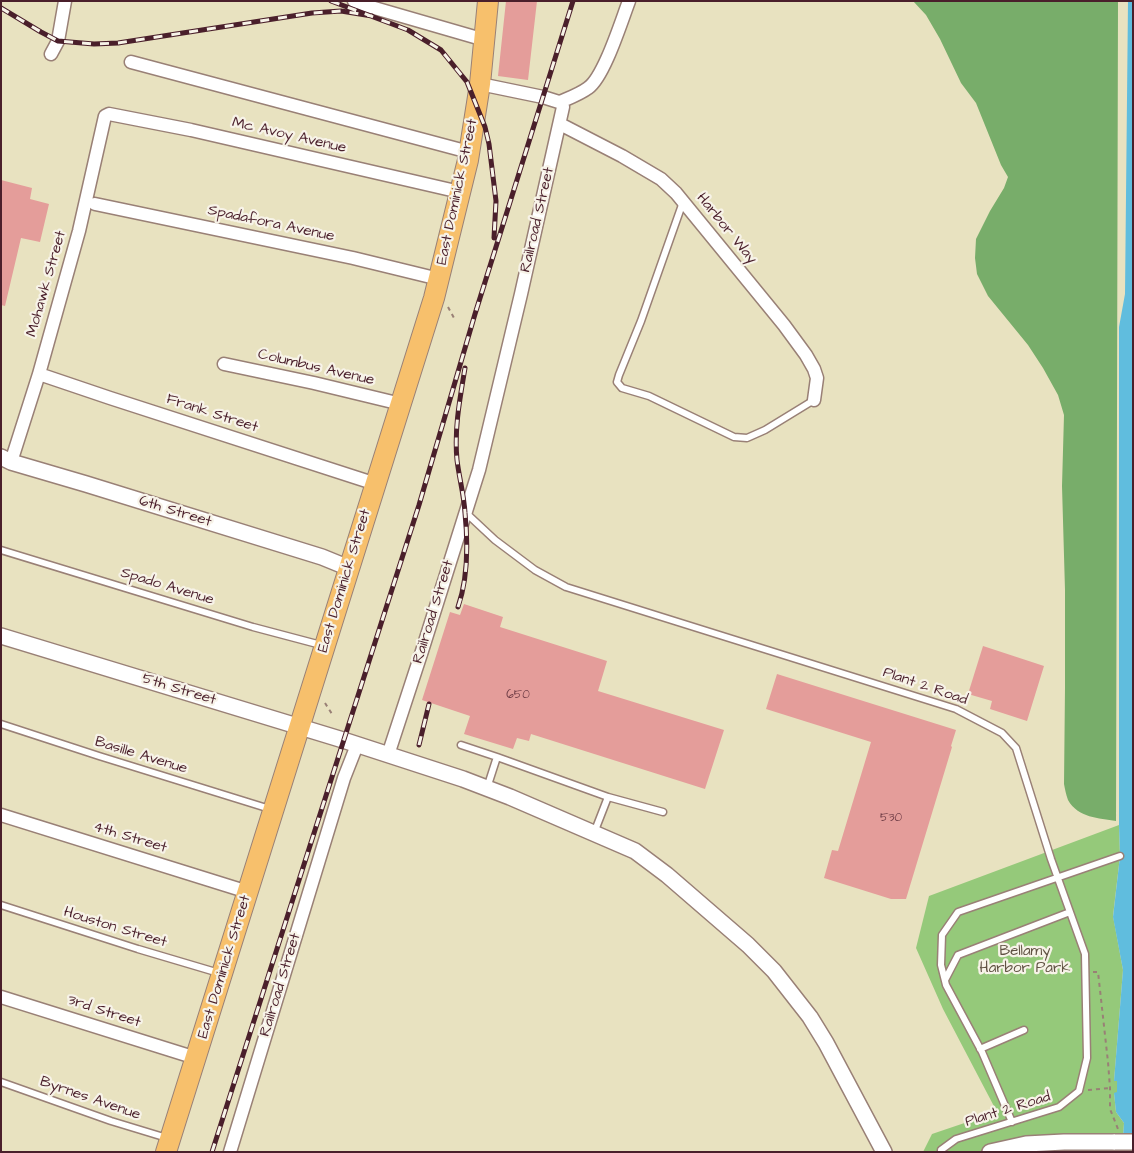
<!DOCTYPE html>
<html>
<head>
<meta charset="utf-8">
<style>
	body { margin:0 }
	#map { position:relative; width:1134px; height:1153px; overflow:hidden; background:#e8e2c0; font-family:"Architects Daughter",sans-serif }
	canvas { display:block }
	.frame { position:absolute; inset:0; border:2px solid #4a1f2b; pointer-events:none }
</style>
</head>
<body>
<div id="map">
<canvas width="1134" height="1153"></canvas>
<div class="frame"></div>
</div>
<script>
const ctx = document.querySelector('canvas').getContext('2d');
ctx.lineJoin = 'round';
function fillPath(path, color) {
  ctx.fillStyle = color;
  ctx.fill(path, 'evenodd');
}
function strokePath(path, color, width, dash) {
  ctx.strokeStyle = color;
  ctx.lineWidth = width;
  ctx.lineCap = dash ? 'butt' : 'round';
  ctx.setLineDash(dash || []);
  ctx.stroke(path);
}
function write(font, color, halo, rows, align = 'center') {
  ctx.font = font + ' "Architects Daughter",sans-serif';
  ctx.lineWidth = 4.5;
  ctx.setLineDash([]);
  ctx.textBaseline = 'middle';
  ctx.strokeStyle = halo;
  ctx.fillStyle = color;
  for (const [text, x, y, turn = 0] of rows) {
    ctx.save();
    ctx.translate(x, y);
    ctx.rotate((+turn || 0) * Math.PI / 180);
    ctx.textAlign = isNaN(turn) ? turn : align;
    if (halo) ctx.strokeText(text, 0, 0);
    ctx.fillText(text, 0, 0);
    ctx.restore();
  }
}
fillPath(new Path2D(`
	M1119,825L1120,856L1113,916L1123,970L1114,1081H1117V1093H1114L1116,1112L1124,1123L1122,1152H923L932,1134L997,1112L943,1009L916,948L929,896Z`), '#95c97a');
fillPath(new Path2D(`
	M913,1H1118L1116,821C1099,818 1078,818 1068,800C1066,795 1065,789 1064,784L1065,688V590L1062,486L1064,415L1058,395L1043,368L1028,345L988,296L977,274L975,258L976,239L990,211L1004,188L1008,177L1001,165L976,103L961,83L940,39L926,15Z`), '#78ad6a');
fillPath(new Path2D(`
	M1128,1H1133V1152H1122L1124,1123L1116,1112L1114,1093L1117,1092V1081H1114L1123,970L1113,917L1120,856L1119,825V327L1125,294Z`), '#60bdde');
fillPath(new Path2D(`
	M506,1H537L528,80L498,76Z
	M1,180L32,188L30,199L49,204L40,242L21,238L5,306L1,305Z
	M464,604L503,617L500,627L607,661L598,691L724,730L705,789L531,734L529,741L517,738L513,749L464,734L470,716L422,700L450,612L460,615Z
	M983,646L1044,666L1027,721L990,709L992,701L968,694Z
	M777,674L956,730L951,746L952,747L906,899H891L824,878L832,850L838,851L871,742L766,709Z`), '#e49d9a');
const service = new Path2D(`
	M683,202L641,321L619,375L617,382L622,388L649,396L734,437L747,438L765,430L814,400
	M465,512L495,540L535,570L566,587L956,709L1002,733L1016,748L1051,859L1085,954L1087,1058L1079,1091L1059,1107L956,1139L941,1150V1152
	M1,550L253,627L321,645
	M1,724L99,756L270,809
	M461,745L497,757L608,797L663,812
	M487,788L497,757
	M594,833L608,797
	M1,905L138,949L219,973
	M945,980L958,955L1070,912
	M980,1049L1024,1030
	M1,1082L111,1121L167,1138
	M1012,1122L982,1052L946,985L941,965L942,935L958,912L1120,856`);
const minor = new Path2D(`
	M354,1L364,5L485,40
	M51,54L58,41L65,1
	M131,62L469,152
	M560,102C569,98 580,94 588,88C604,77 621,22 629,1
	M560,124L622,156L661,179L676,193L784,325L806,355L814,369L817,378L814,400
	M95,204L353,258L439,279
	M224,364L314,383L401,404
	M39,374L110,398L376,484
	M11,462L39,374L79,231L105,116L109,114L191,130L460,192
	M388,755L422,651L479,470L521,294L563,107L562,103L543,97L480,84
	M1,815L248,892
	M1,997L196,1058
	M230,1152L344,778L357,745`);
const tertiary = new Path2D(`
	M1,457L11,462L86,484L322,557L349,568
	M1,636L343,740L463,779L510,797L635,851L667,875L748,945L774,971L810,1017L826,1043L884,1152
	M990,1152L1026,1144L1064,1142H1115`);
const primary = new Path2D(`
	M166,1152L434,298L468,160L480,84L488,1`);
strokePath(service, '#998076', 9);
strokePath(minor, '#998076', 15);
strokePath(tertiary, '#998076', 18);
strokePath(primary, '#998076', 22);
strokePath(new Path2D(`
	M448,307L454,318
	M325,703L332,714
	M1093,972H1098L1108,1062L1110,1088V1109L1118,1129
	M1088,1090L1110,1088`), '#998076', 2, [4, 4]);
strokePath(service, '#fff', 6);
strokePath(minor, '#fff', 12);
strokePath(tertiary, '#fff', 15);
strokePath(primary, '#f7c06c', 20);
const rail = new Path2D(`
	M331,1L408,30L441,50L467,82L485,127L489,144L496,201L494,238
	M1,8L41,32L58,41L94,44L118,43L312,13L341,11L372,16
	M458,607C468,578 468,543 465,513C464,495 459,477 457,460C454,429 460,398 465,368
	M419,745L429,704
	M212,1152L419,505L475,314L573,1`);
strokePath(rail, '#4a1f2b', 5);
strokePath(rail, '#f7f3e8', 3, [9]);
const tertiaryBridge = new Path2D(`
	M1115,1142H1133`);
strokePath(tertiaryBridge, '#998076', 18, []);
strokePath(tertiaryBridge, '#fff', 15);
write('12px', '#703e47', null, [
	["650",518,695],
	["530",891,818]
]);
write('15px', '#4a1f2b', '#f7f3e8', [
	["Mc Avoy Avenue",289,136,13],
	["East Dominick Street",458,192,-78],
	["Railroad Street",538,220,-77],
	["Spadafora Avenue",271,224,12],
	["Harbor Way",726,229,51],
	["Mohawk Street",47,284,-74],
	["Columbus Avenue",316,368,13],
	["Frank Street",212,414,18],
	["6th Street",175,512,17],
	["East Dominick Street",345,581,-73],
	["Spado Avenue",167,587,17],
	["Railroad Street",434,612,-73],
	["Plant 2 Road",925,687,19],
	["5th Street",179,690,17],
	["Basille Avenue",141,756,17],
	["4th Street",130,838,17],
	["Houston Street",115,928,17],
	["East Dominick Street",225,967,-73],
	["Railroad Street",281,985,-73],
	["3rd Street",104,1012,18],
	["Byrnes Avenue",90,1099,19],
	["Plant 2 Road",1008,1110,-17]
]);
write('15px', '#605243', '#f7f3e8', [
	["Bellamy",1025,952],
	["Harbor Park",1025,969]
]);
</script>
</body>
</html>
